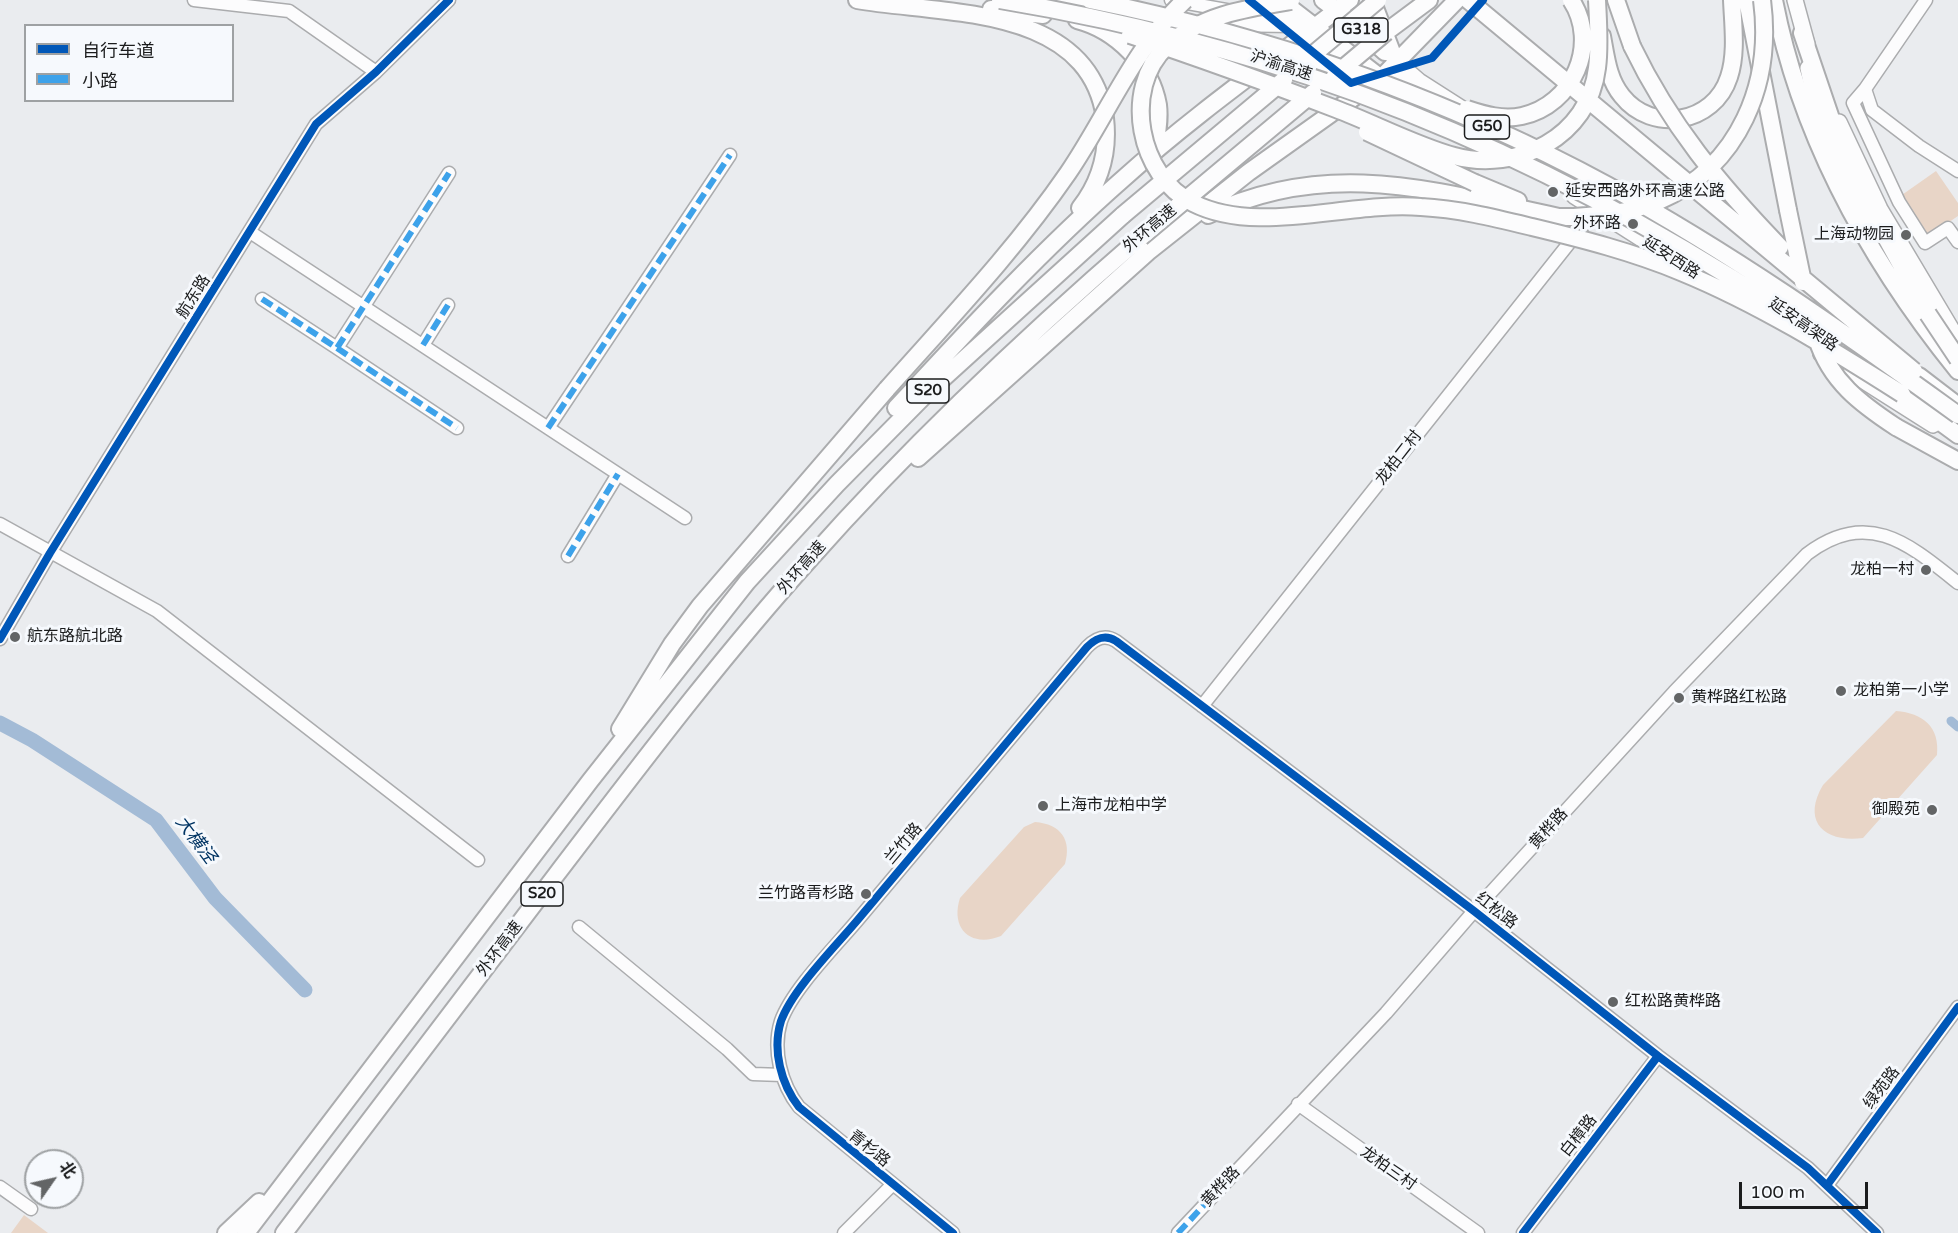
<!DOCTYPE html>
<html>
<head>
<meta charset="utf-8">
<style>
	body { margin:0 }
	#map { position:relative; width:1958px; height:1233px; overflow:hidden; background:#eaecef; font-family:"Varela Round","Noto Sans SC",sans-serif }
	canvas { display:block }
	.legend { position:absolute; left:24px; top:24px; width:210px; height:78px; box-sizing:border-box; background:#f6f9fd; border:2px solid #9ea1a3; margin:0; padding:8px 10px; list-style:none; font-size:18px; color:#1b1c1d }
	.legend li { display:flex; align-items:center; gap:12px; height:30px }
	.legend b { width:30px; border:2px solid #9ea1a3 }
	.north { position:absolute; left:24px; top:1149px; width:60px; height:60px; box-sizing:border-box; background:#f6f9fd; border:2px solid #9ea1a3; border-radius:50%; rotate:56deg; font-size:16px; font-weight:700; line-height:24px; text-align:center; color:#1b1c1d }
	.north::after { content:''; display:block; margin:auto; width:21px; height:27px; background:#636566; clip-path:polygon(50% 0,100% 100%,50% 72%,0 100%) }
	.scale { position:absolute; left:1739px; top:1182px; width:129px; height:27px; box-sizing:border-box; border:3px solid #1b1c1d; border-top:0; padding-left:8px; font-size:18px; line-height:21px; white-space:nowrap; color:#1b1c1d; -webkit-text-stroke:4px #f6f9fd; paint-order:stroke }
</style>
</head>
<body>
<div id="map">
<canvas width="1958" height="1233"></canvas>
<ul class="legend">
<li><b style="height:8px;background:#0057b8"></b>自行车道</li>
<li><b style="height:8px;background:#3da2ea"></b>小路</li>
</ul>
<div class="north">北</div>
<div class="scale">100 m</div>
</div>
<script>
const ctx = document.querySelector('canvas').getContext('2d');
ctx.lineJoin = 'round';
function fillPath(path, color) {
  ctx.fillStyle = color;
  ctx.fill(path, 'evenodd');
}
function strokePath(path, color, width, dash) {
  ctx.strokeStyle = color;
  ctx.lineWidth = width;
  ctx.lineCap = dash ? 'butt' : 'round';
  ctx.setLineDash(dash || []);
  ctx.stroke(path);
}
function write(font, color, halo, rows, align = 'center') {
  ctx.font = font + ' "Varela Round","Noto Sans SC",sans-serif';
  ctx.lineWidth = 6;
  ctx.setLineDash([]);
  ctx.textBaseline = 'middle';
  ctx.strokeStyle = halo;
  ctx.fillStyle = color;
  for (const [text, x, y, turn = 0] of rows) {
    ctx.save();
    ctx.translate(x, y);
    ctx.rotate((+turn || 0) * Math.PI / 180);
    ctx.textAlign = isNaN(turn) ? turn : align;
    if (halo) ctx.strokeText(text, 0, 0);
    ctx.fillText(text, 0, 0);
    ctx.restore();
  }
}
fillPath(new Path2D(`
	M1936,171L1958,203V216L1927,237L1899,197Z
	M1896,711C1923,713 1940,727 1937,755L1863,838C1825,843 1801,822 1823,785Z
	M1035,822C1061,824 1072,840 1065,864L1001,936C971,948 950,929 960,898L1024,827Z
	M24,1215L48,1233H11Z`), '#e8d5c7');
strokePath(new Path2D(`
	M1951,721L1958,727`), '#a3bbd6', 9);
strokePath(new Path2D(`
	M0,723L32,740L156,820L215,898L305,990`), '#a3bbd6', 15);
const minor = new Path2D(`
	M194,0L289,11L376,72
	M1045,0L1100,9
	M1171,0L1282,20
	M1926,0L1865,89L1872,110L1919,146L1958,171
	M1215,25L1294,26
	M1865,89L1853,103L1899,202L1925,243L1948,228L1958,242
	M250,232L685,518
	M262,299L337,348L449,173
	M423,345L448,305
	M337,348L457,428
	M548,428L730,155
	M0,524L157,611L478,860
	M568,556L618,474
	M0,639L50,553L316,124L376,72L449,0
	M1202,706L1593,213
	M579,927L727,1049L753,1074L782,1075
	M1298,1104L1478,1233
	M1828,1184L1958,1007
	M0,1187L31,1209
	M844,1233L892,1185
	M953,1233L799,1107C781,1084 772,1050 781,1021C793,988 838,944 861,916C936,826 1012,737 1087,647C1096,638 1105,634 1116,641L1474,911L1658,1056L1808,1168L1877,1233
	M1178,1233L1386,1013L1474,911L1674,692L1807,554C1868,508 1909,544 1958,583
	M1523,1233L1658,1056`);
const major = new Path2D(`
	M1795,0L1807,44
	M1303,36L1368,87L1436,115
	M1397,62L1419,81L1469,113
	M1808,68C1818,125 1843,179 1872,229
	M1428,106L1476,136
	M1839,122L1880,209L1958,340
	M1548,162L1607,198
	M1574,196L1693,272
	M1771,297L1837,338
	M1821,354L1933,425`);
const highway = new Path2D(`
	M857,0C943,15 1088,4 1105,118C1109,152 1101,181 1080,208
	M1259,0L1303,36
	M1280,0L1381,78
	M1323,0L1347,18L1385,52
	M1372,0L1408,94
	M1616,0L1632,46
	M1747,0L1788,210
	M1774,0C1801,139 1870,262 1958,371
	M991,9L1043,15
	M1077,20C1116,30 1151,65 1158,105C1160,120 1157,136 1154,151
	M1386,32L1429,0
	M1802,33L1840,145L1858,187L1928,314
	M1602,36C1606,57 1608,79 1622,96C1652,134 1714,124 1729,77C1737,53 1733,25 1732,0
	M1475,183L1518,201
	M1208,215C1329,157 1435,191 1559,217H1574
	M1919,376L1953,402
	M1902,394L1958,435
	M896,408C969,329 1043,249 1124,178C1195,114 1274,59 1350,0
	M1896,427L1958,461
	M918,458L1148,252L1249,172L1381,78L1457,0
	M620,729L672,644L700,606L887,389
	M226,1233L259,1202
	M246,1233L590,781L747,582L837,484L928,392L1123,215
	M284,1233C375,1114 465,994 556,875C638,768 719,660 809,560C912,444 1024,338 1141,237`);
strokePath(minor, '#abacae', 15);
strokePath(major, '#abacae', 18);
strokePath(highway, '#abacae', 20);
strokePath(minor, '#fcfcfd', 12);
strokePath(major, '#fcfcfd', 15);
strokePath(highway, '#fcfcfd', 16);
const highwayBridge = new Path2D(`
	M1000,0C1290,48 1533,148 1779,308
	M1090,0C1269,36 1446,98 1607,185C1730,252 1845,333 1958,415
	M1468,0L1914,371
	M1291,1C1248,8 1200,15 1167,46C1121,89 1139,177 1193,203C1258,236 1347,201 1421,207C1459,209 1495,218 1532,227C1582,239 1633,252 1681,272C1759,304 1831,349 1902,394
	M1130,35C1199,58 1268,83 1336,109C1373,123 1417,146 1454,156C1517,173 1589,137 1597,68C1600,46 1598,22 1597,0
	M1632,46C1670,125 1720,185 1780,247
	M1303,63L1378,0
	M1335,75L1386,32
	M1467,109C1485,115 1503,120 1522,116C1573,105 1600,44 1571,0
	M1367,132L1475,183
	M1788,210L1803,282
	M1123,215L1284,80
	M1574,217C1603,215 1633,212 1659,201C1740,166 1773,83 1762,0
	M1141,237L1313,93
	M1928,314L1958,359
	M1817,339C1830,381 1861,404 1896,427
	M887,389C950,318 1015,250 1068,173C1107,116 1134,47 1185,0`);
strokePath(highwayBridge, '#abacae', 20, []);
strokePath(highwayBridge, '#fcfcfd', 16);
strokePath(new Path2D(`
	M262,299L337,348L449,173
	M423,345L448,305
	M337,348L457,428
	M548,428L730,155
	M568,556L618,474
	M1178,1233L1220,1188`), '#3da2ea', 6, [12, 6]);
strokePath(new Path2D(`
	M1249,0L1351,83L1432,58L1483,0
	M0,639L50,553L316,124L376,72L449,0
	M1828,1184L1958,1007
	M953,1233L799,1107C781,1084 772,1050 781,1021C793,988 838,944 861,916C936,826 1012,737 1087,647C1096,638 1105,634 1116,641L1474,911L1658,1056L1808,1168L1877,1233
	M1523,1233L1658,1056`), '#0057b8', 8);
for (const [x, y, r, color] of [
	[1553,192,6,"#636566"],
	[1633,224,6,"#636566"],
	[1906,235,6,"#636566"],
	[1926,570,6,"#636566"],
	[15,637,6,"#636566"],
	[1841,691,6,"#636566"],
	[1679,698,6,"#636566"],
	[1043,806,6,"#636566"],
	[1932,810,6,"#636566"],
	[866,894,6,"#636566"],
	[1613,1002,6,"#636566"]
]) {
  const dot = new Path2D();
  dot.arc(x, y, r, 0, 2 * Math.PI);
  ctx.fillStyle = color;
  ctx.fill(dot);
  strokePath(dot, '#f6f9fd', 2);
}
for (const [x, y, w] of [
	[1361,30,54],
	[1487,127,45],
	[928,391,42],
	[542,894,42]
]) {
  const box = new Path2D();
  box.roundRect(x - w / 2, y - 12, w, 24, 4.5);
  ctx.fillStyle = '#f6f9fd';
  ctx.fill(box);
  strokePath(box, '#1b1c1d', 1.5);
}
write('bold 15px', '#1b1c1d', null, [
	["G318",1361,30],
	["G50",1487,127],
	["S20",928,391],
	["S20",542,894]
]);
write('16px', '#1b1c1d', '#f6f9fd', [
	["沪渝高速",1281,66,18],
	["外环高速",1150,229,-40],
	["延安西路",1671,258,33],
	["航东路",194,297,-58],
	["延安高架路",1803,325,35],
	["龙柏二村",1399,458,-52],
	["外环高速",802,568,-49],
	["黄桦路",1549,829,-48],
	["兰竹路",904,844,-50],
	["红松路",1496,911,38],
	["外环高速",500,949,-53],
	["绿苑路",1882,1088,-53],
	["白樟路",1579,1136,-52],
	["青杉路",869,1149,39],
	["龙柏三村",1388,1169,35],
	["黄桦路",1221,1187,-47]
]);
write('16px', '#1b1c1d', '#f6f9fd', [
	["延安西路外环高速公路",1565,192],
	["外环路",1621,224,"right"],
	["上海动物园",1894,235,"right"],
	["龙柏一村",1914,570,"right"],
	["航东路航北路",27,637],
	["龙柏第一小学",1853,691],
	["黄桦路红松路",1691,698],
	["上海市龙柏中学",1055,806],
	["御殿苑",1920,810,"right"],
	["兰竹路青杉路",854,894,"right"],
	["红松路黄桦路",1625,1002]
], 'left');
write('italic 18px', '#013463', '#f6f9fd', [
	["大横泾",195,840,53]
]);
</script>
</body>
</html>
